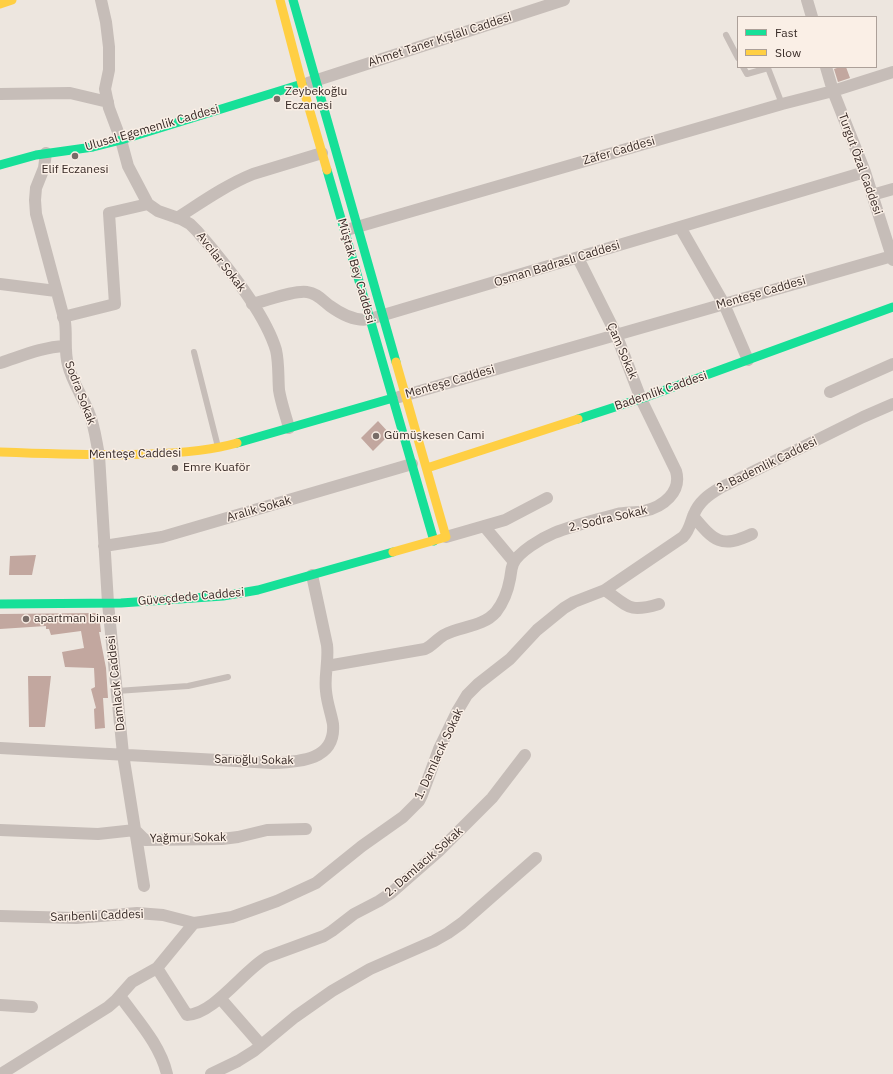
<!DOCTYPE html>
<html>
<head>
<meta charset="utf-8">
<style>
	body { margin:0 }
	#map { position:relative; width:893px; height:1074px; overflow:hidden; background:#ede6df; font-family:"IBM Plex Sans",sans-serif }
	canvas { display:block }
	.legend { position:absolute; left:737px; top:16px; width:140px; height:52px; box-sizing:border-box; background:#faefe6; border:1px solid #aca099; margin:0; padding:5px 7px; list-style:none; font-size:12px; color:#372a26 }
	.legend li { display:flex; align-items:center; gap:8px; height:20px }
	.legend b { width:20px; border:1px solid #aca099 }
</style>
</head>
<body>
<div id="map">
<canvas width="893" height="1074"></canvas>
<ul class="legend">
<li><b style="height:5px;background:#16e098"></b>Fast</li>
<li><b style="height:5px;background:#ffcf43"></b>Slow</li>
</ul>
</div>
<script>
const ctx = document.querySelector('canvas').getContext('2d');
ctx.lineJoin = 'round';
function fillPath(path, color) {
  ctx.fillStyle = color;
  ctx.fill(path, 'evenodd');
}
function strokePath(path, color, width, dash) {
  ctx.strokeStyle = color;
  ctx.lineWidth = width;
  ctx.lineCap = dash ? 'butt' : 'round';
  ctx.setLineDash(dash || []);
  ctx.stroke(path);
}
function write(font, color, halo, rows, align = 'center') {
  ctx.font = font + ' "IBM Plex Sans",sans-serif';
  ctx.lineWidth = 3;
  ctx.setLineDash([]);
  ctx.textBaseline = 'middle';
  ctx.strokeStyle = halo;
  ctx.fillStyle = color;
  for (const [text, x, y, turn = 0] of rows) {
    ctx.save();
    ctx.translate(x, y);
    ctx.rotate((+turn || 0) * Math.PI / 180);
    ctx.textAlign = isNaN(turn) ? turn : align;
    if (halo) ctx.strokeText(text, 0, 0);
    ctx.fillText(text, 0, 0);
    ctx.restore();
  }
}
fillPath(new Path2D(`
	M840,67H846L850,78L838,82L834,69Z
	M378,421L390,434L373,451L361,438Z
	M36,555L32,575H9L10,556Z
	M99,613L101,632H99L106,668L108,698H103L105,728L95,729L94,709L96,708L91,689L95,687L94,668L65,667L62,652L84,648L81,631L51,635L49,629H46V626L0,629V614Z
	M28,676H51L45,727H29Z`), '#c2a79f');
strokePath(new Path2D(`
	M726,35L738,58
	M743,67L747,74L768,68L782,104
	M194,352L218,447
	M117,691L188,686L228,677`), '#c6bdb8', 6);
strokePath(new Path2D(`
	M101,0L106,22L109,47V70L105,89L109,108L121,140L128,166L148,204L158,211L181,219L190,224L197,231C223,261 265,313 276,350C279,363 278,376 279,390C281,403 286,416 289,428
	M807,0L812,17
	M826,67L833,91L865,172L893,260
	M308,83L564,0
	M0,94L70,93L108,102
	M46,153L44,168L36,188L35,200L36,214L65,322C67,336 64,350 68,365C72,382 83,397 89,413C95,427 96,441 99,455L108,603L123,754L144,886
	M872,195L893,189
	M177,218C202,202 226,185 253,174L322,153
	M680,227L724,304L748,360
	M350,229L782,104L833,91L893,72
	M0,284L56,291
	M252,304C266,301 294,290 307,292C317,293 323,301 330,306C341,314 356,322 370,319L865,172
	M63,317L115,304L109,213L148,204
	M0,363C22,356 42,347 65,346
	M830,392L893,364
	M399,397L892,256
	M693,516C714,541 721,549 752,534
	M484,526L514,562
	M446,537L505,520L547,498
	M104,546L162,537L412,464
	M605,590C629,607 629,613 659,604
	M327,666L425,649C432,646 437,639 444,635C461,626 483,627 496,612C503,603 508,590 510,579C511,574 511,569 513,564C518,552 542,538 554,533C574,525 596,520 617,514C626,512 636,513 644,511C663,507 682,492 676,471L641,399L616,334L578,258
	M0,748L273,763C300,762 336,760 333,724C331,713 327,703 326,691C324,676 329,661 327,645L312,575
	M0,830L98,834L135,830L145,840L222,839L238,837L267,830L306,829
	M0,916L76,918L137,913L163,915L194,923L201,922L232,917L252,910L277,901L316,883L362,846L403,817L419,801L422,795L439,749L458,710L467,695L478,684L510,659L537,630L564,608L574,602L605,590L683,537C690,530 690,523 694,514C699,502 708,495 720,488L863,417L893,404
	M157,968L187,1015C214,1014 243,971 267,957L324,936L332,931L354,914L379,901L391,893L439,851L492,798L525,755
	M120,996C137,1020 160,1044 167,1074
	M220,998L261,1045
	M0,1005L32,1007
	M1,1074L108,1007L116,1000L132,982L157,968L194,923
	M211,1074L238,1061L254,1051L295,1017L332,991L370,969L434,941L448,933L462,923L536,858`), '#c6bdb8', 12);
strokePath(new Path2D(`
	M293,0L396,362
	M0,165L36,155L93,147L121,140L302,84
	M327,170L434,541
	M578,419L646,397L893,307
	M237,443L393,398
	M0,604L121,603L223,596L258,590L393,552`), '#16e098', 9);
strokePath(new Path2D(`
	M280,0L302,84L327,170
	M0,4L12,0
	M0,452C50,454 100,456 150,454C179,453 209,451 237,443
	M427,468L578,419
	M393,552L446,537L396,362`), '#ffcf43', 9);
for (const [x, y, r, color] of [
	[277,99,4,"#776c67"],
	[75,156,4,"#776c67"],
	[376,436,4,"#776c67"],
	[175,468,4,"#776c67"],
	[26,619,4,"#776c67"]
]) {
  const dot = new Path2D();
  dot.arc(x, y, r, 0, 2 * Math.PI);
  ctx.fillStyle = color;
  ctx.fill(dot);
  strokePath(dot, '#faefe6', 1.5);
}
write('12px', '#372a26', '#faefe6', [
	["Ahmet Taner Kışlalı Caddesi",440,40,-18],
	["Ulusal Egemenlik Caddesi",152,128,-16],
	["Zafer Caddesi",619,151,-16],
	["Turgut Özal Caddesi",860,164,70],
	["Avcılar Sokak",221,262,52],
	["Osman Badraslı Caddesi",557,264,-17],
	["Müştak Bey Caddesi",356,271,74],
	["Menteşe Caddesi",761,293,-16],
	["Çam Sokak",622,351,67],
	["Menteşe Caddesi",450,382,-16],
	["Bademlik Caddesi",661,391,-19],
	["Sodra Sokak",80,393,69],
	["Menteşe Caddesi",135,454,-1],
	["3. Bademlik Caddesi",767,465,-26],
	["Aralık Sokak",259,509,-16],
	["2. Sodra Sokak",608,519,-13],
	["Güveçdede Caddesi",191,597,-5],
	["Damlacık Caddesi",116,683,-96],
	["1. Damlacık Sokak",439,754,-65],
	["Sarıoğlu Sokak",254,760,1],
	["Yağmur Sokak",188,838,-1],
	["2. Damlacık Sokak",424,862,-41],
	["Sarıbenli Caddesi",97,916,-2]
]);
write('12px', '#372a26', '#faefe6', [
	["Zeybekoğlu",285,92],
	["Eczanesi",285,106],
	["Elif Eczanesi",75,170,"center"],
	["Gümüşkesen Cami",384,436],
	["Emre Kuaför",183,468],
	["apartman binası",34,619]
], 'left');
</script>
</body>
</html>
